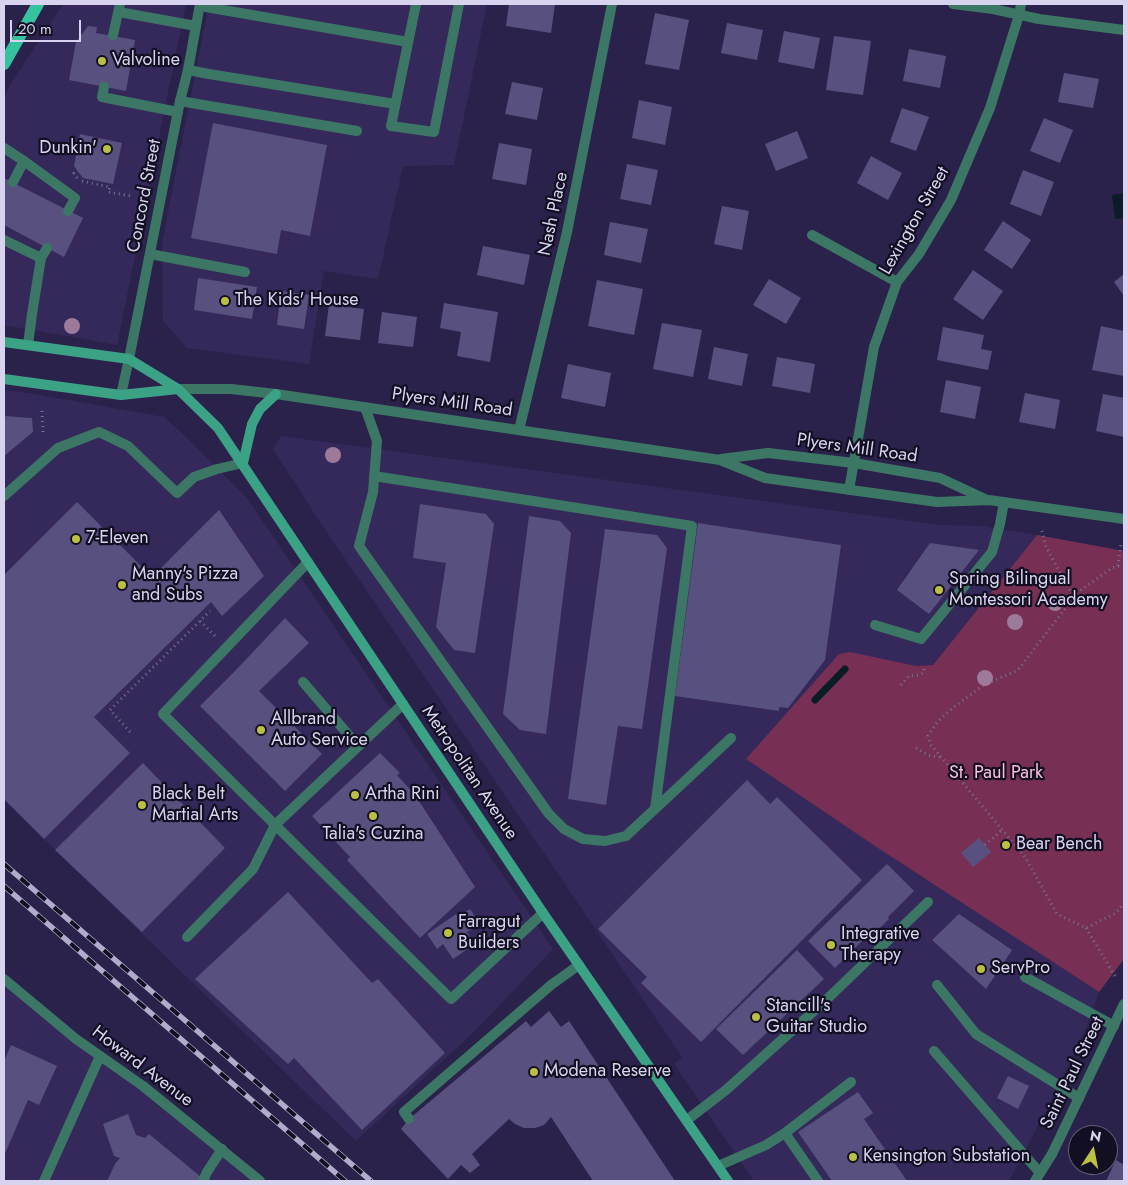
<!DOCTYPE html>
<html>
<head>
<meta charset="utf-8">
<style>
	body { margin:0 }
	#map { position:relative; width:1128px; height:1185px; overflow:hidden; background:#2b224c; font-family:Jost,sans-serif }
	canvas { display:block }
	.frame { position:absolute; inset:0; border:5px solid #d8d4ef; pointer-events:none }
	.north { position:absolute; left:1068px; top:1125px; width:50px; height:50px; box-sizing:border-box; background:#130f22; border:1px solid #625e74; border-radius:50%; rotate:11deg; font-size:14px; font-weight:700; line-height:20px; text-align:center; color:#d8d4ef }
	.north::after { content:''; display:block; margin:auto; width:18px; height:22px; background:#bbc045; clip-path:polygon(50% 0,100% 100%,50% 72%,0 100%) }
	.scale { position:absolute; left:10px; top:20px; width:71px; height:22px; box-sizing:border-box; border:2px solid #d8d4ef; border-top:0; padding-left:6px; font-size:15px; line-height:18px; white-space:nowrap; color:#d8d4ef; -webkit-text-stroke:4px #130f22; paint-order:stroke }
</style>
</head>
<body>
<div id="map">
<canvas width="1128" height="1185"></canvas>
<div class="frame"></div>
<div class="north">N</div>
<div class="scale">20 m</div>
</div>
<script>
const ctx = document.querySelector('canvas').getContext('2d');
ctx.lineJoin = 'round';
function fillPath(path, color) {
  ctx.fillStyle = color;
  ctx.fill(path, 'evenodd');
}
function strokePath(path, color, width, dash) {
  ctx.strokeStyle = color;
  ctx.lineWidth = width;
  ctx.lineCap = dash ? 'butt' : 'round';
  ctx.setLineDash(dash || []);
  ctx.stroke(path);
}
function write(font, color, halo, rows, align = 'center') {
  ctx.font = font + ' Jost,sans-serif';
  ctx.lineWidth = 4.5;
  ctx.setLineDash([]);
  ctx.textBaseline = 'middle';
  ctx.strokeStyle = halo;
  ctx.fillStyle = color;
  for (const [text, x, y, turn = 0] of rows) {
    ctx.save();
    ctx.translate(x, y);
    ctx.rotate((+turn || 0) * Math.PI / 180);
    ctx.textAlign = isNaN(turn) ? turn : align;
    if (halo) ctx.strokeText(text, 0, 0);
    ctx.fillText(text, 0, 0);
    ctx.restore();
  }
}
fillPath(new Path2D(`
	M63,4H186L117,345L4,325V97L10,85Z
	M209,4H487L454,165L403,166L378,279L324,271L309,364L187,348L163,321L162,243Z
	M4,390L28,393L164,417L185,436L247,498L553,949L475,1031L356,1141L4,800Z
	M281,436L940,525L982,526L1037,535L933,665L916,666L878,848L1099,992L1087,1026L1056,1091L1009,1181H754L674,1064L682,1057L316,516L273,449Z
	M4,979L260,1181H4Z`), '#34295a');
fillPath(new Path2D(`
	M1037,535L1124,551V959L1099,992L878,848L746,759L839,654L850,652L916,666L933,665Z`), '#773053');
fillPath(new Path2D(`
	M1124,193V218L1115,219L1112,195Z`), '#0a1c26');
strokePath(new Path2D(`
	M815,700L845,669`), '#0a1c26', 7);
fillPath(new Path2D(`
	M509,4H555L551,33L506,26Z
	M655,13L689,20L679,70L645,64Z
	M727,23L763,30L757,60L721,53Z
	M88,26L97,27L96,33L135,40L126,91L69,80L76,42Z
	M784,31L820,38L814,69L778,62Z
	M834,36L871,41L863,95L826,90Z
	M909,49L946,56L940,88L903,81Z
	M1064,73L1099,79L1093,108L1058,102Z
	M512,82L543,88L537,120L505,114Z
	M639,100L672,107L665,145L632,138Z
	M902,108L929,117L916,151L890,142Z
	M1044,118L1073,130L1060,163L1030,151Z
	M213,123L327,145L310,236L281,230L277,254L191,238Z
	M797,131L808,158L776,171L765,144Z
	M80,134L122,143L113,184L83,178L74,166Z
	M499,143L532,149L526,185L492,179Z
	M871,156L902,173L888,200L857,183Z
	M627,164L658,170L651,205L620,199Z
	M1023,170L1054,182L1041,216L1010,204Z
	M4,178L83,218L64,257L4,225Z
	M722,206L749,211L742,250L714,244Z
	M1003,221L1031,240L1012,269L984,250Z
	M610,222L648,229L641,263L604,255Z
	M483,246L530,255L524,285L477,275Z
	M973,270L1003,291L983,320L953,299Z
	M1124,274V296L1114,282Z
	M198,278L257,287L252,319L194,310Z
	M769,279L801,298L786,324L753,305Z
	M597,280L643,289L634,335L588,326Z
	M281,291L309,295L304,329L277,325Z
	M444,303L498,312L490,362L457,356L461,332L440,328Z
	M329,305L364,309L360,340L325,336Z
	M382,312L417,317L413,347L378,343Z
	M662,323L702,330L693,377L653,369Z
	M1101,326L1124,331V376L1092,370Z
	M943,327L984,335L981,349L992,351L988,370L937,360Z
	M714,347L748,354L742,386L708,379Z
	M777,357L815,364L810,393L772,386Z
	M568,364L611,373L605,407L561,398Z
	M946,380L981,387L975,419L940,412Z
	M1025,393L1060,400L1055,429L1019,422Z
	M1103,394L1124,398V437L1096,431Z
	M4,416L32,418L33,432L4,456Z
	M77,502L152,577L219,510L264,576L222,616L211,602L94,717L130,753L44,839L4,799V575Z
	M420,504L486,514L494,524L475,653L454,650L436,627L446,563L413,558Z
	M529,516L560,521L571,533L546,734L520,730L503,714Z
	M698,523L841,545L825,660L788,708L779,707V711L675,696Z
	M605,529L657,535L667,548L642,729L618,726L606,805L568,799Z
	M930,543L979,550L929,614L897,590Z
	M285,618L309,643L259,691L322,754L285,791L200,706L236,670Z
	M380,753L400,773L397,775L415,795L475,887L420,938L347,860L350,857L312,816Z
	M143,763L225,848L142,932L55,850Z
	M747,780L770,804L777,797L862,880L701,1042L641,983L647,977L598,929Z
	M979,838L991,852L973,867L961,853Z
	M887,864L914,891L888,917L889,919L871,937L869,934L835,968L808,941Z
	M288,892L372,983L378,979L445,1053L362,1130L294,1058L288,1064L195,979Z
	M470,909L480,924L467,932L475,944L453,959L443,944L437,949L427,934L456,914L458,917Z
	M959,914L1012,950L986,989L932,940Z
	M797,950L824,979L743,1055L716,1029Z
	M549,1011L561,1027L569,1021L675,1181H593L551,1117L544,1125L535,1128H524L515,1124L509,1119L472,1154L480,1165L470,1173L461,1165L448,1179L401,1129L409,1119L526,1021L531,1027Z
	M11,1045L57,1066L39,1105L28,1100L4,1156V1061Z
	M1008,1076L1029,1086L1018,1109L997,1098Z
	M858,1092L873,1113L864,1119L907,1181H832L798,1132Z
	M128,1114L136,1135L145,1138L149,1134L201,1177L198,1181H107L115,1164L120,1158L114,1156L103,1124Z
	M1116,1160L1124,1165V1181H1106Z`), '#58507e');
strokePath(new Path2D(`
	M77,178L74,173L78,171
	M82,181L110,187L108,192L131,196
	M42,411L43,432
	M1042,531L1046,547L1074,598
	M1118,566L1121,544
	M1124,566H1118L1112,568L1081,590L1057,619L1018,670L984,685L955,706L938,721L928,736L931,745L1025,857L1057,914L1086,928L1116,913L1124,903
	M200,621L215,636
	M901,685L909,676L920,675L924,672V666
	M130,732L110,710L210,611
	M916,748L930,756L940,757
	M985,845L1002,830
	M1086,928L1115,976`), '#777094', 3, [1, 4]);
strokePath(new Path2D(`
	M416,4L391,126L434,132L459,4
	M200,6L408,42
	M119,12L196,26
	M113,35L120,4
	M188,70L209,74L395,104
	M104,87L102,97L178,112
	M180,101L357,131
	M4,148L24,161L13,182
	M24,161L75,198L68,211
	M4,240L41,258L32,314L28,345
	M150,254L245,272
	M41,258L47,248
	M365,407L377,441L373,492L359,546L549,814L564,829L583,839L605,841L626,836L731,738
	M374,476L692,526L655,809
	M4,496L58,448L99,432L128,446L177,493L194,477L217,469L243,463
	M308,562L163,714L451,999L543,913
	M875,625L921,639L992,552L1000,524L1004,502
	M303,682L358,746
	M187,937L253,869L275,825L403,704
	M1025,977L1114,1026
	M937,985L976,1034L1079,1098
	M934,1051L1040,1173
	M409,1119L404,1112L551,985L579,965
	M687,1120L726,1090L825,1001L928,902
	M785,1133L818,1181
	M718,1166L766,1145L785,1133L851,1082
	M203,1181L207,1172L222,1149`), '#3c7765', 10);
strokePath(new Path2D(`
	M953,4L993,9L1039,19L1124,30
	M812,235L897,282
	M121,395L129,359L180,101L188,70L200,4
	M519,430L567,232L612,4
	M849,490L874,347L897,282L919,254L951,200L990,108L1019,15L1021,4
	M44,1181L100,1056
	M1035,1181L1052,1154L1124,1004`), '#3c7765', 10);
strokePath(new Path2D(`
	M178,389H231L276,394L720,460L765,478L937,502L989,500L1124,519
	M721,459L768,453L854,463L940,478L985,499
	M4,979L76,1039L143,1086L260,1181`), '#3c7765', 10);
strokePath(new Path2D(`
	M4,342L129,359L178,389L218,428L543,913L728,1181
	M4,379L121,395L178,389
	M243,463L252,424L260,409L276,394`), '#3ca286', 10);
strokePath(new Path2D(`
	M4,64L38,4`), '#35c39f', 12);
const rail = new Path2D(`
	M4,864L371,1181
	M4,886L345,1181`);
strokePath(rail, '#b1accb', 5.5);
strokePath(rail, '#130f22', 4, [11]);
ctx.fillStyle = '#9d799a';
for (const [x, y] of [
	[72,326],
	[333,455],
	[1055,603],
	[1015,622],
	[985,678]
]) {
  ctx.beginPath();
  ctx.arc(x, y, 8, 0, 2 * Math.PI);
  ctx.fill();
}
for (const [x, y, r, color] of [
	[102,61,5,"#bbc045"],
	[107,149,5,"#bbc045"],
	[225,301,5,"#bbc045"],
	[76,539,5,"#bbc045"],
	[122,585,5,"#bbc045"],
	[939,590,5,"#bbc045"],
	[261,730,5,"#bbc045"],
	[355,795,5,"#bbc045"],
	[142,805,5,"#bbc045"],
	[373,816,5,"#bbc045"],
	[1006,845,5,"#bbc045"],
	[448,933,5,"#bbc045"],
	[831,945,5,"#bbc045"],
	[981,969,5,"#bbc045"],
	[756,1017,5,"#bbc045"],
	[534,1072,5,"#bbc045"],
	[853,1157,5,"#bbc045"]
]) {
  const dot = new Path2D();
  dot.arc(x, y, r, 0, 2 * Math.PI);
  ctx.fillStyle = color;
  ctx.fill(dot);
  strokePath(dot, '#130f22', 2);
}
write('18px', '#d8d4ef', '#130f22', [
	["Valvoline",112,61],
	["Dunkin'",97,149,"right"],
	["The Kids' House",235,301],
	["7-Eleven",86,539],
	["Manny's Pizza",132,575],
	["and Subs",132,596],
	["Spring Bilingual",949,580],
	["Montessori Academy",949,601],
	["Allbrand",271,720],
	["Auto Service",271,741],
	["Black Belt",152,795],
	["Martial Arts",152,816],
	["Artha Rini",365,795],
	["Talia's Cuzina",373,835,"center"],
	["Bear Bench",1016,845],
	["Farragut",458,923],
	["Builders",458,944],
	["Integrative",841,935],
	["Therapy",841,956],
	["ServPro",991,969],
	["Stancill's",766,1007],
	["Guitar Studio",766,1028],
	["Modena Reserve",544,1072],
	["Kensington Substation",863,1157]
], 'left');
write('18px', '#d8d4ef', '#130f22', [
	["Concord Street",145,196,-79],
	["Nash Place",554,214,-78],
	["Lexington Street",915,221,-60],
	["Plyers Mill Road",452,403,8],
	["Plyers Mill Road",857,449,8],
	["Metropolitan Avenue",469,773,56],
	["Howard Avenue",142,1067,37],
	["Saint Paul Street",1073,1073,-64]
]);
write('18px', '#fbc1d9', '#130f22', [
	["St. Paul Park",996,774]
]);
</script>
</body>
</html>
